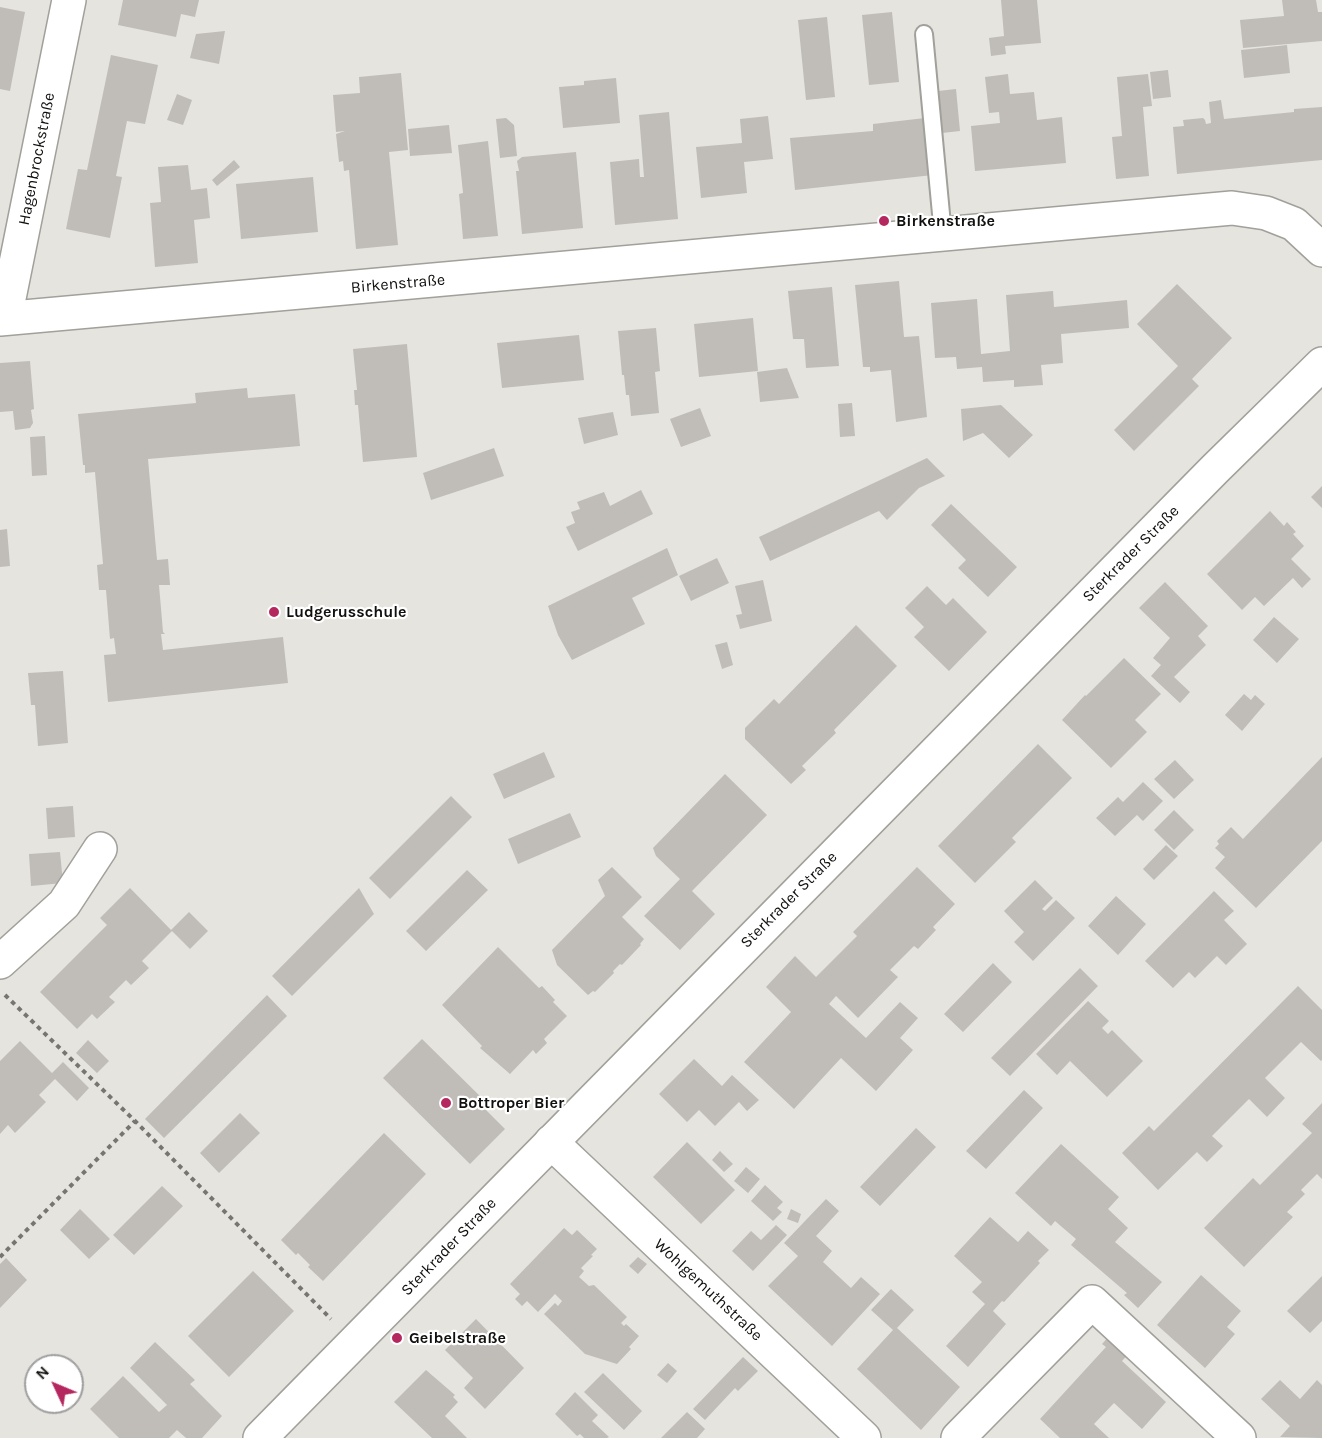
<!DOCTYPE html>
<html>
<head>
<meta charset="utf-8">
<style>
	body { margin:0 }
	#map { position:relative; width:1322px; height:1438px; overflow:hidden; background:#e5e4de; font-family:Karla,sans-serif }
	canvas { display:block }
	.north { position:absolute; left:24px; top:1354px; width:60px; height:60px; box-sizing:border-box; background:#fff; border:2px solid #a09f9f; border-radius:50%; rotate:314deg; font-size:16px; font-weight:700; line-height:24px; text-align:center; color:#11100e }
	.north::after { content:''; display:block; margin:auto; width:21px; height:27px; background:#b4285f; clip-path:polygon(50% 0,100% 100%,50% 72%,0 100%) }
</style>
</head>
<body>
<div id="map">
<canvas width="1322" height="1438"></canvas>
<div class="north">N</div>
</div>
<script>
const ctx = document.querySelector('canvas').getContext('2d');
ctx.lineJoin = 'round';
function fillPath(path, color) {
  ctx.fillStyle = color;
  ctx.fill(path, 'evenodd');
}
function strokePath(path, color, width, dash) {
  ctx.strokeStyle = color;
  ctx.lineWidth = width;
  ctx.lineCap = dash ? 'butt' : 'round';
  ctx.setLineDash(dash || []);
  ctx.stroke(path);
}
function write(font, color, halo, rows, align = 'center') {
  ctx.font = font + ' Karla,sans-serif';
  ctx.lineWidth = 4.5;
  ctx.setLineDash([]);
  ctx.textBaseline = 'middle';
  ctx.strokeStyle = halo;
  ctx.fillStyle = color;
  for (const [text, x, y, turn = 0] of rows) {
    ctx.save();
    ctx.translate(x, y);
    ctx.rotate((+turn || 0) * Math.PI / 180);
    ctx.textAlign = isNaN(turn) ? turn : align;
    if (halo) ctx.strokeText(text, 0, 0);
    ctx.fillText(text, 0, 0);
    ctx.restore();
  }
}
fillPath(new Path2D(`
	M123,0H199L195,17L181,14L176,37L118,25Z
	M1001,0H1037L1041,43L1005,46L1006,54L991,56L989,38L1004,36Z
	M1282,0H1316L1318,12H1322V41L1243,48L1240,20L1284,16Z
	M0,7L25,12L10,91L0,89Z
	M892,12L899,82L869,85L862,15Z
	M827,17L835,97L806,100L798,20Z
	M225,31L219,64L190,58L196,34Z
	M1287,45L1290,73L1244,78L1241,50Z
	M111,55L158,65L145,124L127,121L116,176L122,177L110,238L66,229L78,169L87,170Z
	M1168,70L1171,97L1153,99L1150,72Z
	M401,73L408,150L389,152L398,245L356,249L349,170L344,171L343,161L339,162L336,134L345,131L336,132L333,95L360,93L359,77Z
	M1008,74L1010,94L1034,92L1037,120L1062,117L1066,163L975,171L971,126L1000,123L999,112L989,113L985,77Z
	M1148,74L1152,106L1143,107L1149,176L1116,179L1112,137L1122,136L1117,77Z
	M616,78L620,123L563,128L559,87L584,85V81Z
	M956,89L960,131L942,133L938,91Z
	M177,94L192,100L183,125L167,120Z
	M1221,100L1224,119L1294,112V109L1322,107V160L1177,174L1173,127L1184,126L1183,120L1203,118L1205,120L1206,124L1211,123L1209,102Z
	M669,112L678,219L615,225L610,162L639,159L640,177H644L639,115Z
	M768,116L773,159L744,162L747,193L701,198L696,147L742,143L740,119Z
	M506,118L514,125L517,156L500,158L496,119Z
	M925,118L933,175L795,190L790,138L873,131V124Z
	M449,125L452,153L410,156L408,129Z
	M488,141L498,236L463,239L459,194L463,193L458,145Z
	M576,152L583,228L522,234L516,171H519L517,161L522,157Z
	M234,160L240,167L217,186L212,180Z
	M188,165L191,190L207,188L210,218L194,220L198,263L155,267L150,203L161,202L158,167Z
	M313,177L318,232L241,239L236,184Z
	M899,281L904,337L919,336L927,417L896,422L891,370L870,372V367H863L855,285Z
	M1177,284L1232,338L1192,379L1199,386L1134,451L1114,430L1178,366L1137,324Z
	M832,287L839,366L806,368L804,339H793L788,291Z
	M1053,291L1054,307L1127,300L1129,328L1061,334L1063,363L1041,365L1043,385L1014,387V380L983,382L982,367L957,369L956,357L935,358L931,303L977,299L981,354L1010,351L1006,295Z
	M753,318L758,371L699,377L694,324Z
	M656,328L660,371L655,372L659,413L631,416L629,395H626L624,375H622L618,331Z
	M579,335L584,380L502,388L497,343Z
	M407,344L417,457L363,462L358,405H355L354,390H357L353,349Z
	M30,361L34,409L31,410L33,423L30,428L15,430L13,411L0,412V363Z
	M787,368L799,398L760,402L757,372Z
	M247,388L248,398L295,394L300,446L148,459L157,560L168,559L170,585H159L163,632L165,634H161L163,650L283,637L288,683L108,702L104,655L116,654L114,638L110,639L106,590H99L97,565L103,564L95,472L85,473V465H83L78,414L196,403L195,393Z
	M852,403L855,436L840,437L838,404Z
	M1001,405L1033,435L1009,458L983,433L963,441L961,409Z
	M700,408L711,436L681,447L670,419Z
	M613,412L618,435L584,444L578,418Z
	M45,436L47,475L32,476L30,437Z
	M494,448L504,476L431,500L423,473Z
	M927,458L945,476L919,488L887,520L879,511L770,561L759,537Z
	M1322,486V508L1311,497Z
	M641,490L653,514L578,551L566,527L575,523L571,512L580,509L577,502L604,492L610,506Z
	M951,504L1017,567L988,597L958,568L966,560L931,525Z
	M1270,511L1284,526L1287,522L1296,532L1293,534L1304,546L1291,559L1311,579L1302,588L1293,578L1264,606L1255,597L1242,610L1207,574Z
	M7,529L10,566L0,567V530Z
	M667,548L678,575L632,598L645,624L572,660L558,635L548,606Z
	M717,558L729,583L691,601L679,576Z
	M763,580L772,621L740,629L736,615L742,614L735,586Z
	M1165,582L1208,626L1198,636L1206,645L1174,677L1190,692L1180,703L1151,676L1161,665L1153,658L1170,638L1139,608Z
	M927,586L946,605L953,598L987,632L949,671L914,637L924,627L905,608Z
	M1274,617L1299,639L1277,663L1253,640Z
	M856,625L897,666L834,730L836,733L802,766L806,770L791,784L745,739V728L774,699L779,704Z
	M727,642L733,665L722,669L715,645Z
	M1124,658L1161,694L1135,720L1147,732L1111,768L1062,720L1085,695L1086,696Z
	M63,671L68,743L38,746L35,705H31L28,673Z
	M1244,694L1251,700L1255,695L1265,704L1242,731L1225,715Z
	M1038,744L1072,778L1012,838L1016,842L975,883L938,846Z
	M544,752L555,777L504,799L493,774Z
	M1322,757V841L1256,908L1215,868L1225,857L1215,848L1219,844L1217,841L1231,827L1243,839Z
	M1175,760L1194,780L1174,799L1154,779Z
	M725,774L767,815L692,891L715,914L680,950L644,916L680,879L656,856L653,848Z
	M1143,782L1163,801L1143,821L1137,815L1115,836L1096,818L1118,797L1123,802Z
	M451,796L472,817L390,899L369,878Z
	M73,806L75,837L48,839L46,808Z
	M1174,810L1194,830L1174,850L1154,830Z
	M570,813L581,837L518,864L508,839Z
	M1166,845L1178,856L1154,880L1143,869Z
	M60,852L63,883L31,886L29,854Z
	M612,867L642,897L622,917L644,939L640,944L641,945L622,965L620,964L613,971L614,973L595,992L593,991L588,995L557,965L552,950L605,896L598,880Z
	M917,867L955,904L933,927L936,930L918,949L914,946L890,970L898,977L858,1018L836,996L829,1004L866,1038L900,1002L918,1018L900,1038L913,1050L876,1091L841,1058L794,1109L744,1062L791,1012L766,987L795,956L816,977L857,936L853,932Z
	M467,870L488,890L426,951L406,931Z
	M1035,880L1053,898L1042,909L1045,911L1056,900L1075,918L1033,961L1014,942L1024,932L1004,911Z
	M130,888L172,931L142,961L149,968L131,985L126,980L109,997L115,1002L97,1019L92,1014L77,1029L40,992L107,925L100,918Z
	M359,888L374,914L292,996L272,976Z
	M1214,891L1234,911L1224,920L1247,944L1226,965L1217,956L1195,978L1189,972L1173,988L1145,961Z
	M1116,896L1146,924L1118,955L1088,926Z
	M189,912L208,931L190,949L171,930Z
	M498,947L539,988L542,986L555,1000L553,1002L567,1016L544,1039L547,1043L536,1054L533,1050L510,1074L480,1048L482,1046L442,1005Z
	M993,963L1012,982L963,1032L944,1014Z
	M1080,968L1098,986L1010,1076L991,1058Z
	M1298,986L1322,1010V1060L1321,1061L1301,1042L1265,1078L1285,1098L1267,1117L1249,1099L1212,1136L1223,1146L1207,1162L1197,1152L1158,1190L1122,1153L1149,1126L1154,1131Z
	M267,995L287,1016L164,1138L145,1119Z
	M1088,1001L1109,1021L1102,1028L1108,1034L1112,1030L1143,1061L1107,1097L1070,1061L1057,1075L1036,1054Z
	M422,1039L485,1101L481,1105L505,1129L470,1164L383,1078Z
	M88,1040L109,1061L97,1073L76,1053Z
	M20,1041L52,1073L63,1062L89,1088L77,1101L55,1079L39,1095L46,1102L15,1133L8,1125L0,1134V1061Z
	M694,1059L722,1086L732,1075L759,1100L747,1111L739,1102L715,1126L699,1110L687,1122L659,1094Z
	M1024,1090L1043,1108L986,1169L966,1151Z
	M1322,1103V1179L1317,1174L1301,1190L1305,1194L1287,1212L1293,1217L1244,1267L1204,1228L1253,1178L1260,1185L1312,1133L1302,1124Z
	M240,1113L260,1133L219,1173L200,1153Z
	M916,1128L936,1147L880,1206L860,1187Z
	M384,1133L426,1174L323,1281L308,1267L310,1265L298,1253L296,1255L281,1240Z
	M687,1142L735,1190L701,1224L653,1177Z
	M1061,1144L1119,1197L1108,1209L1128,1228L1115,1242L1162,1282L1138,1308L1124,1295L1127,1293L1071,1245L1076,1239L1055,1221L1051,1226L1015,1193Z
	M720,1151L733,1164L724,1172L712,1160Z
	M746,1167L760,1179L748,1193L734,1181Z
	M765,1185L783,1202L777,1208L782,1212L773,1221L751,1201Z
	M162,1186L183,1206L134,1255L113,1235Z
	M826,1199L839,1211L816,1236L832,1251L823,1262L851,1288L861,1277L880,1294L832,1346L768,1286L798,1256L784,1243Z
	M80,1209L110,1239L89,1259L60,1230Z
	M791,1209L801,1214L798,1223L787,1219Z
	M990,1217L1018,1242L1028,1231L1049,1250L1038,1261L1040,1263L1004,1302L1002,1301L993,1311L1006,1324L968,1367L946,1346L985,1304L972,1292L982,1282L954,1256Z
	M776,1225L787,1235L753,1271L732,1251L751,1231L761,1240Z
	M564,1228L572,1235L577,1230L597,1249L591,1255L593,1256L581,1268L584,1271L579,1277L589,1286L594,1285L627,1317L621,1323L624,1326L626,1324L639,1336L629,1347L631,1349L617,1364L585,1354L544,1314L555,1303L558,1306L562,1301L555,1294L538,1312L527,1301L522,1306L515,1299L520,1294L510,1284Z
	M638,1257L647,1264L638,1274L629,1266Z
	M6,1258L27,1280L0,1308V1264Z
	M253,1271L294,1311L229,1377L188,1336Z
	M1201,1275L1241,1311L1227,1327L1235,1334L1205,1368L1157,1325Z
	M1322,1276V1321L1310,1333L1287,1311Z
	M891,1289L914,1310L897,1328L960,1387L921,1430L857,1369L893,1330L871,1310Z
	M476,1319L524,1368L485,1409L464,1388L473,1378L445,1350Z
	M1112,1333L1131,1351L1122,1361L1166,1402L1142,1429L1114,1403L1094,1424L1109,1438H1060L1040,1419L1106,1347L1102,1344Z
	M155,1342L195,1380L190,1384L222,1416L202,1438H186L177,1430L169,1438H119L90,1409L123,1376L159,1412L167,1405L130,1368Z
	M743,1357L758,1371L738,1391L735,1388L705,1420L693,1409Z
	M668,1363L677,1371L667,1383L657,1375Z
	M426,1370L455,1395L453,1397L458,1402L445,1416L467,1438H432L394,1402Z
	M603,1373L642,1411L624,1430L584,1392Z
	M1280,1380L1300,1399L1317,1380L1322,1385V1438L1280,1437L1290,1426L1261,1399Z
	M575,1392L598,1415L592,1421L609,1437L607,1438H584L580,1434L577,1436L555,1414Z
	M687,1412L705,1429L697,1438H661Z`), '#c0bdb8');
const lane = new Path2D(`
	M924,34L943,235`);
const street = new Path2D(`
	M5,318L69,0
	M0,319L1232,208L1266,213L1294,224L1322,250
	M0,962L64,904L100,849
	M551,1142L864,1438
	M958,1438L1092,1302L1239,1438`);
const secondary = new Path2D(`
	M260,1438L1215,469L1322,364`);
strokePath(lane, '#a1a09a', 20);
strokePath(street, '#a1a09a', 36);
strokePath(secondary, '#a1a09a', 36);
strokePath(new Path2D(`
	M5,995L135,1121L331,1319
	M0,1257L135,1121`), '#767571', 4, [4.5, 4.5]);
strokePath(lane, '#fff', 16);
strokePath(street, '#fff', 33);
strokePath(secondary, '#fff', 33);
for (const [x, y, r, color] of [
	[884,221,6,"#b4285f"],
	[274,612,6,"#b4285f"],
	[446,1103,6,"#b4285f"],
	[397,1338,6,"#b4285f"]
]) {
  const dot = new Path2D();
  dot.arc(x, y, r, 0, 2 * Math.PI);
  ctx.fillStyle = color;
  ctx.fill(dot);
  strokePath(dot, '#fff', 2);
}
write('16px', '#11100e', '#fff', [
	["Hagenbrockstraße",37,159,-79],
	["Birkenstraße",398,284,-5],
	["Sterkrader Straße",1131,554,-45],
	["Sterkrader Straße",789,900,-45],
	["Sterkrader Straße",449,1247,-46],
	["Wohlgemuthstraße",708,1290,43]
]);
write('bold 16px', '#11100e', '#fff', [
	["Birkenstraße",896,221],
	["Ludgerusschule",286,612],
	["Bottroper Bier",458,1103],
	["Geibelstraße",409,1338]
], 'left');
</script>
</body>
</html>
